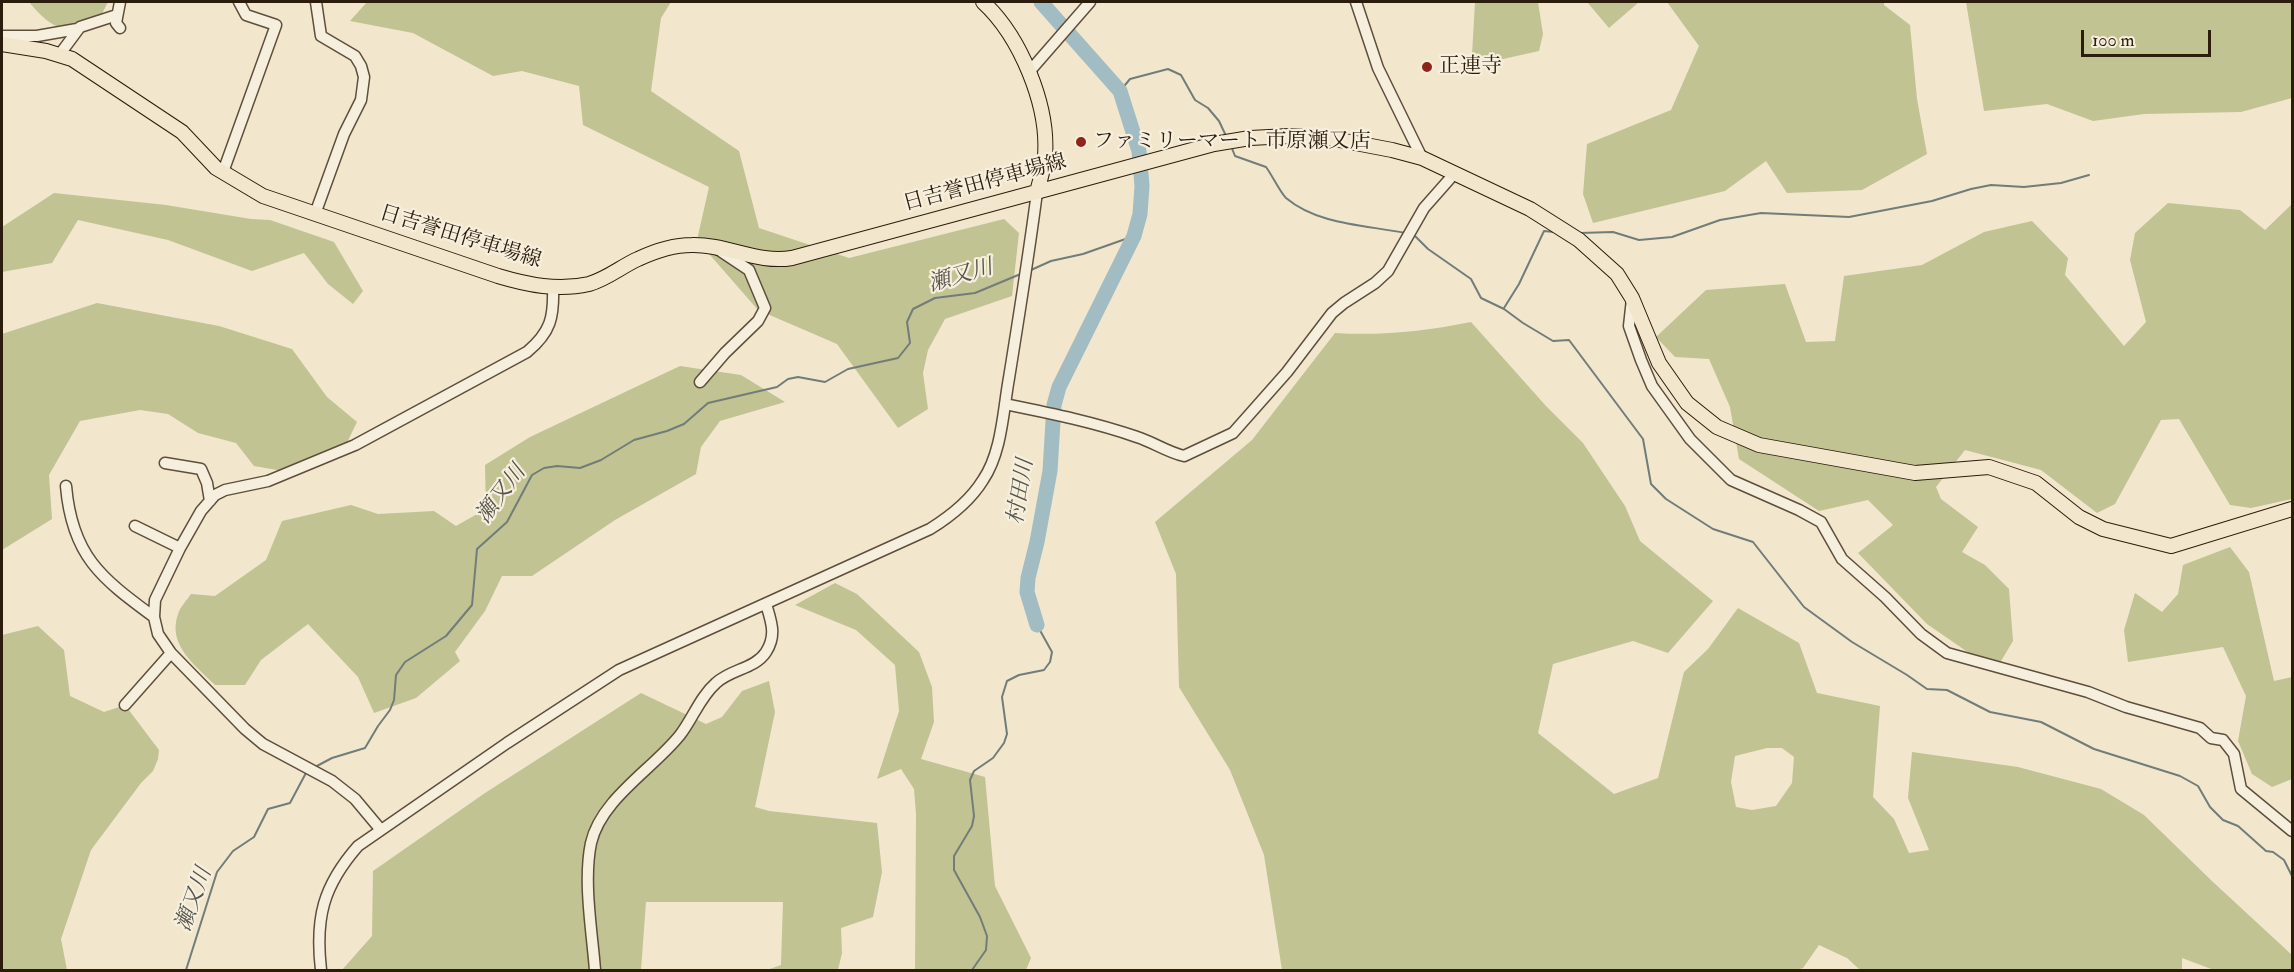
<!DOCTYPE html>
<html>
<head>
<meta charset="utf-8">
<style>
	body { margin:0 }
	#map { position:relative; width:2294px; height:972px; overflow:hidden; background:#f2e6cd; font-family:"IM FELL Double Pica",serif }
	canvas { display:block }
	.frame { position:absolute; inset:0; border:3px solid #2c1c0b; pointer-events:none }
	.scale { position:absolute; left:2081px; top:30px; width:130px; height:27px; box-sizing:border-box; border:3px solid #2c1c0b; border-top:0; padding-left:8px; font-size:18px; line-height:21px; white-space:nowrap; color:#2c1c0b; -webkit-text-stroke:4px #f7efde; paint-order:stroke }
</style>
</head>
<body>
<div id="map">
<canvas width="2294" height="972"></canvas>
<div class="frame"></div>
<div class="scale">100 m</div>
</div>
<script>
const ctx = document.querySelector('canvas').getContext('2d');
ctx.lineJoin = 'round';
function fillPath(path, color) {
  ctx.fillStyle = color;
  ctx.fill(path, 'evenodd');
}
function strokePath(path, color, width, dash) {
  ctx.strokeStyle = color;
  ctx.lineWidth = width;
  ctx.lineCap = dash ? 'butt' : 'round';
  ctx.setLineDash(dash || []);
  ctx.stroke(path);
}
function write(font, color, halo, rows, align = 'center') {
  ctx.font = font + ' "IM FELL Double Pica","Noto Serif JP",serif';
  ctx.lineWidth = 4.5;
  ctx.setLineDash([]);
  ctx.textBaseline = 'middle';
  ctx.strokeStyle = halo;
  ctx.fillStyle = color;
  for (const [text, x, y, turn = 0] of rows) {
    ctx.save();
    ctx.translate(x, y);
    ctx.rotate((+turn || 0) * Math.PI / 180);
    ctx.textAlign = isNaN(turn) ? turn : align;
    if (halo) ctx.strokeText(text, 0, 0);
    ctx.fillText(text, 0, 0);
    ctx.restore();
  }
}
fillPath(new Path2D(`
	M29,2H108L94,29C59,31 51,28 29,2Z
	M367,2H671L661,18L651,91L739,151L759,228L849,258L1004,219L1019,233L1012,296L945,319L928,350L923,373L928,409L898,428L837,344L758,310L697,240L709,187L583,125L579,86L522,71L493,76L413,33L350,21Z
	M1475,2H1538L1543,34L1539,51L1485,63L1472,55Z
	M1587,2H1639L1609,28Z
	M1667,2H1884V5L1910,25L1917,99L1927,154L1862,190L1787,193L1766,161L1725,191L1593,223L1583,194L1587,144L1671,110L1699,46Z
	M1966,2H2292V98L2241,112L2144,114L2093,121L2047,104L1984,111Z
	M54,193L166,205L251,219L270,220L334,242L363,291L353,304L328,284L304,253L252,271L168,240L78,220L52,263L2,272V227Z
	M2168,203L2240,210L2265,230L2292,204V499L2251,508L2230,505L2179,419L2161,420L2115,504L2097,513L2041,470L1965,450L1936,487L1941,499L1978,527L1962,552L1985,565L2009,589L2013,641L1995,671L1927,624L1858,553L1893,525L1868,500L1819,511L1739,459L1730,407L1709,359L1675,357L1656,337L1706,290L1785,284L1806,342L1835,341L1844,276L1922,265L1984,232L2032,221L2068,258L2065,275L2124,346L2146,322L2130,260L2135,233Z
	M97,303L219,326L292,349L327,397L357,422L342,453L283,471L254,466L236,443L198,433L168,414L140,410L80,421L49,475L52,519L2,550V334Z
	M1471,322L1546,406L1583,443L1625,506L1640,541L1713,601L1668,653L1633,641L1553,664L1538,733L1614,794L1658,778L1684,672L1708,649L1738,608L1799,643L1817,693L1880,706L1873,797L1894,819L1909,853L1929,850L1908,798L1912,752L2018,767L2101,789L2144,815L2213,882L2292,955V970H2214L2182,958V970H1860L1847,958L1819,945L1803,968L1797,970H1282L1264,855L1230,770L1179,687L1176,574L1155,522L1252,440L1335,333C1381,336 1426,331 1471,322ZM1767,748H1782L1794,757L1792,783L1776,806L1752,810L1736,807L1731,782L1735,756Z
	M680,366L741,375L785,402L720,421L701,447L696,474L615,520L532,576H502L485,611L455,652L460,661L416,698L374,713L358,677L308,624L261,660L245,685H215C195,665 167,645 178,614C180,607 187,600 191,594L215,596L266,560L282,521L351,505L378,514L434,511L456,526L486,509L485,465L530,437Z
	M2230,547L2249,572L2274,681L2292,677V779L2272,787L2252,774L2238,741L2246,696L2223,647L2128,662L2124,630L2135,593L2162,612L2178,594L2183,565Z
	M835,583L857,594L919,652L932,687L934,722L921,759L985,777L995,886L1031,958L1026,970H915L916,814L914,789L901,769L877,779L899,711L895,665L856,630L795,605Z
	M38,626L64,650L70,696L104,712L125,705L159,750L158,759L153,771L141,783L91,850L61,939L67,970H2V635Z
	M769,681L775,712L755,807L769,811L877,823L882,872L873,917L841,928L842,953L838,970H767L781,965L783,902H646L641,970H342L372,936L373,871L485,793L641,693L706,724L722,717L742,691Z`), '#c1c393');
strokePath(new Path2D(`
	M1120,91L1130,79L1168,69L1181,75L1195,100L1208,108L1219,121L1227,138
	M1231,146L1235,156L1266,167C1272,175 1280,192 1286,198C1318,225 1366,225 1405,233
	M1580,233L1613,232L1639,240L1672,237L1720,220L1761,213L1849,217L1932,201L1971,189L1991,185L2024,187L2061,183L2089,175
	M1414,235L1428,249L1471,279L1481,298L1504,309L1523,323L1553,341L1569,340L1643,439L1651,484L1666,499L1713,529L1753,542L1804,607L1852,642L1907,675L1927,689L1947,690L1990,712L2041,722L2094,749L2180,776L2198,786L2210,807L2223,820L2238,826L2266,851L2273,852L2284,860L2292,876
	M1031,270L1051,261L1083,254L1134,236
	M1504,308L1519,284L1544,231L1554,232
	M315,767L332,758L365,748L378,726L390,710L394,700L396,675L405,662L446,636L472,605L477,549L507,522L532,475L544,468L557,466L580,468L601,460L634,440L667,431L684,424L708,403L777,387L788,379L798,377L825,382L848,369L898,358L910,343L907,322L913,309L935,298L975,293L1023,273
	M186,970L217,872L233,851L254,837L268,809L290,803L307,771
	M972,970L986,950L987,936L980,917L954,870V856L972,826L974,816L970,780L974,771L993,758L1004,743L1007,734L1002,697L1007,681L1019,675L1044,670L1050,662L1052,652L1037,625`), '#727c79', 2);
strokePath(new Path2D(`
	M1037,625L1027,592L1028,578L1037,542L1050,471L1054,405L1059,387L1134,236L1140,214L1142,186L1139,151L1120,91L1041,2`), '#a1bcc3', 15);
const minor = new Path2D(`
	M120,2L116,23L120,28
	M1356,2L1378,68L1422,158
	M2,36H37L77,29
	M60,54L80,27L117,15
	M1029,72L1090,2
	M223,172L276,25L246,15L239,2
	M315,214L344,134L361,100L364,77L361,66L355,56L321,36L316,2
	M1632,299L1629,326L1641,360L1652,386L1690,439L1731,480L1799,510L1821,522L1842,559L1885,597L1921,634L1947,653L2088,692L2126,707L2200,728L2211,738L2223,740L2234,754L2241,789L2292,831
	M700,382L725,353L758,321L765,308L749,270L719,250
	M1005,404C1049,413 1094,422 1137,437C1153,442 1167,452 1184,456L1233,433L1287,372L1332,313L1344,303L1375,283L1388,271L1424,208L1454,174
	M165,463L201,469L207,483L210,501
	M66,486C72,556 101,578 154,617
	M135,526L180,548
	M125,705L171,653
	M381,830L355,799L332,781L263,744L245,729L171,653L158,634L154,617L155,600L180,548L201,511L215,495L225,490L268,481L355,445L527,352C551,332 554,317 553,287
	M321,970C315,918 323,886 358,846L507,743L619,670L930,529C951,516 970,501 983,480C1002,452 1003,411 1009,378C1019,316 1029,254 1037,192
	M595,970C592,931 583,881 591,843C601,799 653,769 680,735C693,718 700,697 716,683C731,669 755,669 766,652C777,635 771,621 766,604`);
const major = new Path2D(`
	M983,2C1020,36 1049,105 1045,156C1044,168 1040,180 1037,192
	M2,44L46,51L72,59L182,132L216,168L263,196L498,276C528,285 558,291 589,284C607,279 622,266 638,259C655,251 674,245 692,245C726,244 758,264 792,258L1214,144L1250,138L1289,136L1329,138L1392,150L1422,158L1530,209L1579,240L1617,274L1632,298L1659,363L1687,403L1717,427L1759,445L1915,473L1989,467L2036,483L2079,517L2103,529L2171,546L2292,509`);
strokePath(minor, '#5e4e3c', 13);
strokePath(major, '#2c1c0b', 16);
strokePath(minor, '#f7efde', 10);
strokePath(major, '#f2e6cd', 14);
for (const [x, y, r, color] of [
	[1427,67,6,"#8f2418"],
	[1081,142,6,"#8f2418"]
]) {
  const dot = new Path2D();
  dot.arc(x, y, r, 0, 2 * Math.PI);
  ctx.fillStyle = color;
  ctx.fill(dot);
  strokePath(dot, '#f7efde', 2);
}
write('21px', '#2c1c0b', '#f7efde', [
	["正連寺",1439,67],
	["ファミリーマート 市原瀬又店",1093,142]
], 'left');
write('21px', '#2c1c0b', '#f7efde', [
	["日吉誉田停車場線",985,184,-15],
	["日吉誉田停車場線",460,238,17]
]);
write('italic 22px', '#55544b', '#f7efde', [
	["瀬又川",961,277,-16],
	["村田川",1022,492,-81],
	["瀬又川",502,495,-53],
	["瀬又川",195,900,-70]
]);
</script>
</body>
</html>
